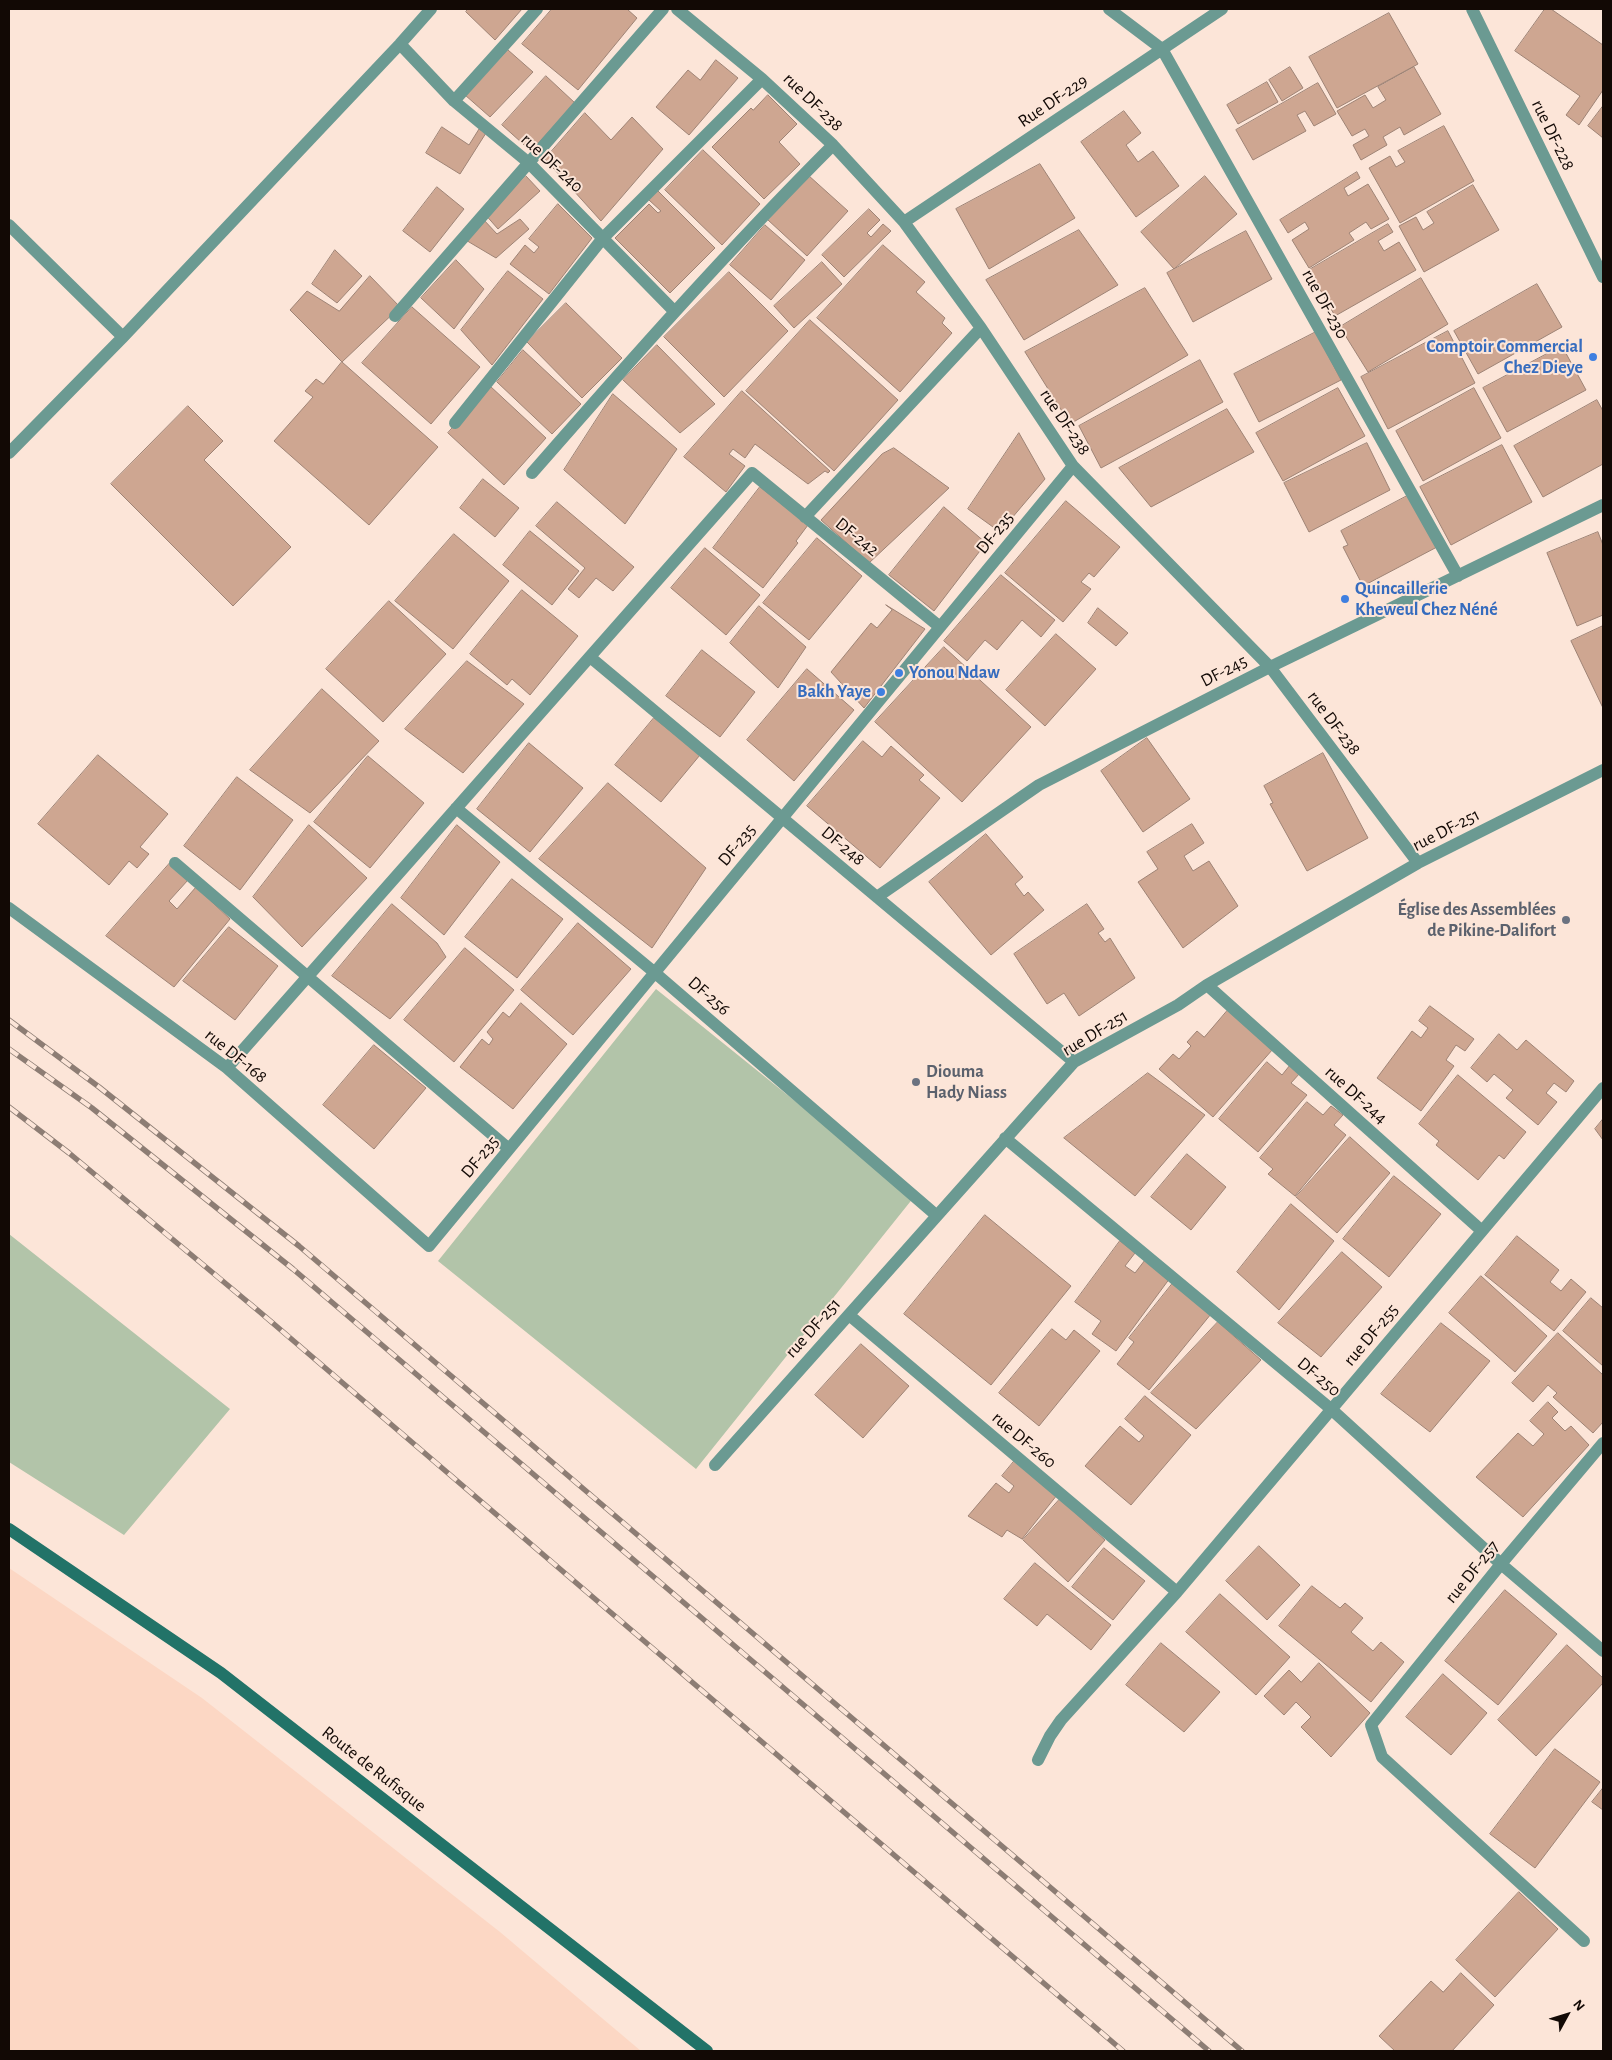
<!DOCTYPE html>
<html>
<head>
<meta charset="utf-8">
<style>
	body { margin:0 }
	#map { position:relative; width:1612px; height:2060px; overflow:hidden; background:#fce5d8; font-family:"Alegreya Sans",sans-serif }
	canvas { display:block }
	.frame { position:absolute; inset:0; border:10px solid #120905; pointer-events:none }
	.north { position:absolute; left:1542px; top:1990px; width:50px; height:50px; -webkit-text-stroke:4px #fce5d8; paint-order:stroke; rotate:51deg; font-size:14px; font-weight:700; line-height:20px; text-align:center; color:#120905 }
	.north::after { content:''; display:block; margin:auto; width:18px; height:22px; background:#120905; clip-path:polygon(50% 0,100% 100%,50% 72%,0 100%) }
</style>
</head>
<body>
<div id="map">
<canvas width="1612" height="2060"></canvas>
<div class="frame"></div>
<div class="north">N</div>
</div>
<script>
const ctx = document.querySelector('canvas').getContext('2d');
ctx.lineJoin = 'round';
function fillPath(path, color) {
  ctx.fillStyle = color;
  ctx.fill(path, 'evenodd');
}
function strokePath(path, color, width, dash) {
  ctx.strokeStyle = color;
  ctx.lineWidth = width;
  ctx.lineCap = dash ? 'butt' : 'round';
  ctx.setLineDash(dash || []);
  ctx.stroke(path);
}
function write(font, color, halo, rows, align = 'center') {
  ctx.font = font + ' "Alegreya Sans",sans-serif';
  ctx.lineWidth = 4;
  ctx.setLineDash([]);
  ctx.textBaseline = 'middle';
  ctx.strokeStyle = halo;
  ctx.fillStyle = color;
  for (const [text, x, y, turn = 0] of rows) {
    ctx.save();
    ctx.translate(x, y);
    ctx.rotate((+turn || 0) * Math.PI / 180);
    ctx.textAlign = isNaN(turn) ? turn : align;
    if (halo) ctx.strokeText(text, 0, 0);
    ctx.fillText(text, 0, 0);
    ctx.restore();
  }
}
fillPath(new Path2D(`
	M9,1568L202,1698L500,1932L641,2051H9Z`), '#fcd7c4');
fillPath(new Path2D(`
	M656,989L914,1197L696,1469L438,1261Z
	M9,1234L230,1409L124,1535L9,1462Z`), '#b2c4a9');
const building = new Path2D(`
	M468,9H522L495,40L466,12Z
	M552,9H627L637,18L578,90L522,44Z
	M1545,9H1551L1603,45V90L1579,125L1566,115L1580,96L1515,51Z
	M1389,13L1418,64L1337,108L1309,57Z
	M508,50L533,72L490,117L465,95Z
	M716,60L738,78L689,135L656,107L688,70L700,80Z
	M1290,67L1303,88L1282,101L1269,80Z
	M1414,67L1441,114L1404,135L1400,127L1383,137L1387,145L1361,160L1353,145L1369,136L1365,129L1352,136L1337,111L1365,95L1373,108L1386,100L1378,87Z
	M546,76L575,103L531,151L502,125Z
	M1267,82L1278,102L1238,124L1227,105Z
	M1318,83L1336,114L1314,126L1305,111L1297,115L1306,131L1253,160L1236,130Z
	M768,95L797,124L779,142L800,164L764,199L712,147L751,108L753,110Z
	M1603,106V138L1588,126Z
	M1124,111L1141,133L1126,145L1138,162L1153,151L1179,186L1136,217L1081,142Z
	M585,113L611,140L632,117L663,149L601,221L545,159Z
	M1444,126L1474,181L1400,223L1369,168L1390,156L1396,167L1405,162L1398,151Z
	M442,127L469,145L479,129L486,133L460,174L426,153Z
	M703,150L760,204L722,245L665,190Z
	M1040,164L1075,218L989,269L956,209Z
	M1357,172L1360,178L1344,188L1348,196L1368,184L1389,219L1371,229L1366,222L1349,233L1354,240L1309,268L1292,240L1309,229L1305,222L1288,233L1280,220Z
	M808,175L848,211L807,256L768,220Z
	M526,176L540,191L498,229L484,213Z
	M1205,176L1237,214L1174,269L1141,232Z
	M1473,185L1499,230L1424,272L1399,226L1416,217L1423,230L1434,223L1427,212Z
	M437,187L464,209L430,252L403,231Z
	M658,191L715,248L670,293L615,238L649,204L658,213L661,211L649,200Z
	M558,204L592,238L549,294L510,264L525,245L534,253L539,247L529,239Z
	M869,209L880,220L867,233L871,237L883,224L891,231L844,277L822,255Z
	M483,219L497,234L520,219L529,229L496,258L464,239Z
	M1388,224L1393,232L1378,241L1384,251L1399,242L1416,270L1335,316L1309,270Z
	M765,225L805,260L771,300L730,265Z
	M1079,230L1118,285L1024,340L986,280Z
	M1246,231L1272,279L1193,322L1167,273Z
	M883,245L925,282L916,292L945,318L942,323L952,333L900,392L817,318Z
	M335,250L362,276L337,303L312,284Z
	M456,260L484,289L454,329L421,298Z
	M822,262L842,284L794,328L774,306Z
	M508,271L543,299L492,365L461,330Z
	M729,272L788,331L724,397L664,337Z
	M370,276L400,307L342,362L290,310L307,291L339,311Z
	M1421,278L1448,324L1368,372L1340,327Z
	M1537,284L1562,327L1478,374L1454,331Z
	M1145,288L1188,355L1070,424L1025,352Z
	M566,303L622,358L582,398L527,342Z
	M412,307L480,367L431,424L362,363Z
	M810,320L898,400L834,471L746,391Z
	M1448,331L1475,383L1388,429L1361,377Z
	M1316,332L1341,380L1259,422L1234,374Z
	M657,345L715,404L680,433L623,380Z
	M1562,346L1586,390L1507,432L1483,388Z
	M523,350L581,404L552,434L497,382Z
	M1200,360L1223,402L1101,468L1079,426Z
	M342,362L438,447L369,525L274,441L313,397L305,391L316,379L323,384Z
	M490,386L546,438L504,485L448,433Z
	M1338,388L1365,436L1283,481L1256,433Z
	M1474,388L1501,438L1423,481L1396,431Z
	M742,391L830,471L828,473L825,471L808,484L755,444L745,458L733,449L729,454L745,466L726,492L684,457Z
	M613,394L677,449L625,524L564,470Z
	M1597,400L1603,411V464L1543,497L1514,446Z
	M188,406L223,441L204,460L291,547L233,606L111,484Z
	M1227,409L1254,452L1151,507L1119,468Z
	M1019,433L1045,479L1000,532L968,509Z
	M1367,443L1390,490L1309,532L1284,483Z
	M1502,445L1532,502L1451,545L1420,487Z
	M894,448L949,488L869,563L821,520L882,454Z
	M483,479L519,508L495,537L460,508Z
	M760,487L808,525L796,541L798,543L763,588L713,548Z
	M1409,495L1437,547L1363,586L1343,547L1348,545L1341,531Z
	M1066,501L1120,547L1094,577L1089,573L1081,582L1091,589L1063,622L1005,573Z
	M557,502L634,567L613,591L596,578L579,598L568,589L585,568L536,526Z
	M944,507L986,543L934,611L889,575Z
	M530,531L579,571L552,605L503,565Z
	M1598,532L1603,545V615L1577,626L1547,553Z
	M454,534L509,581L453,649L395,601Z
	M817,538L862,576L809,640L763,603Z
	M705,548L760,595L726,635L671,588Z
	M1001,575L1055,620L1041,637L1022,620L997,650L985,640L967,661L944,641Z
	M522,590L578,636L530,695L512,679L507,685L470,654Z
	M389,601L446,654L383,722L326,669Z
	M886,605L925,629L864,708L831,672L871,623L877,628L892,610Z
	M759,606L806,647L778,688L730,643Z
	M1098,608L1128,633L1116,646L1088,623Z
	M1603,626V708L1571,641Z
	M1056,634L1096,669L1045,726L1006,690Z
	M944,647L1031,727L962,802L875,722Z
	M702,650L755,692L720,737L666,696Z
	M467,661L524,704L463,773L405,729Z
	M807,669L854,710L794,781L747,740Z
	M322,689L379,741L310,813L250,770Z
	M654,718L700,755L661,802L615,765Z
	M1147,738L1190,799L1143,832L1101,771Z
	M863,741L882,757L891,746L924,775L919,780L940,798L880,868L807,806Z
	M529,743L583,788L530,852L477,809Z
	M1323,753L1368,838L1307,871L1270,804L1273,803L1264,786Z
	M98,755L168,814L140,847L149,854L137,868L129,861L109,885L38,824Z
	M368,756L424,803L370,868L314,822Z
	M237,777L293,820L240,890L184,846Z
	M608,783L706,868L652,948L539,859Z
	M1192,824L1204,843L1184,856L1193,871L1209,861L1238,906L1183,948L1138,882L1158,869L1147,852Z
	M309,825L367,878L302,947L253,897Z
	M457,825L500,862L444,935L401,898Z
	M986,834L1023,877L1015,884L1024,896L1028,892L1044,910L991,955L929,882Z
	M170,863L188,880L169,901L177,909L196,887L230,919L174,987L106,936Z
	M512,879L563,919L517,978L465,937Z
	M392,904L437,943L446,957L390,1019L332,976Z
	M1087,904L1104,929L1098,933L1105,942L1110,938L1135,978L1079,1016L1064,993L1047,1004L1014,954Z
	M578,923L631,969L573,1035L521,990Z
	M229,927L278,966L235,1020L183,981Z
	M465,948L514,990L454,1062L404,1020Z
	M521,1003L567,1044L513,1109L460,1067L482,1039L489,1045L493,1039L487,1032L503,1012L509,1017Z
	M1430,1006L1474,1039L1465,1051L1456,1045L1446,1060L1454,1066L1421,1111L1377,1078L1412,1031L1421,1038L1428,1028L1419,1021Z
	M1228,1010L1273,1049L1213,1117L1159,1069L1173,1054L1179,1059L1191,1046L1187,1042L1197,1031L1204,1037Z
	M1499,1034L1517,1050L1526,1040L1574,1081L1566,1092L1554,1083L1546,1093L1557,1102L1538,1125L1506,1098L1513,1090L1494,1074L1487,1082L1471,1068Z
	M374,1045L426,1088L374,1149L323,1105Z
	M1267,1062L1282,1075L1290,1065L1300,1073L1291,1083L1307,1095L1258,1152L1219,1119Z
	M1148,1073L1205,1115L1135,1196L1064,1138Z
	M1458,1075L1526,1132L1504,1159L1499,1155L1478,1180L1436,1145L1439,1141L1419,1124Z
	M1307,1102L1323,1115L1331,1106L1343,1115L1334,1125L1346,1135L1295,1196L1268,1174L1273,1169L1260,1158Z
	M1603,1119V1140L1595,1129Z
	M1350,1137L1390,1173L1337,1233L1296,1197Z
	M1187,1154L1226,1187L1191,1230L1151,1197Z
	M1394,1176L1441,1214L1389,1277L1343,1239Z
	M1291,1204L1334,1241L1279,1310L1237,1272Z
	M985,1215L1071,1286L991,1385L904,1314Z
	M1517,1236L1559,1270L1550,1282L1561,1291L1571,1279L1586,1292L1554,1331L1485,1275Z
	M1120,1241L1135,1253L1125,1266L1135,1273L1145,1260L1170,1278L1116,1351L1092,1334L1101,1321L1075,1302Z
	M1342,1252L1382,1287L1321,1357L1278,1323Z
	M1481,1276L1547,1336L1515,1372L1449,1313Z
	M1173,1283L1211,1314L1149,1390L1117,1364L1134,1342L1129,1338Z
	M1591,1298L1603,1308V1366L1563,1331Z
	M1218,1322L1261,1360L1196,1429L1151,1393Z
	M1441,1323L1490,1361L1430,1432L1381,1394Z
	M1052,1329L1066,1340L1074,1330L1100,1351L1039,1426L999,1393Z
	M1558,1333L1603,1375V1422L1593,1433L1553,1397L1557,1393L1548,1385L1533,1402L1512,1383Z
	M861,1344L909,1386L863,1438L815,1395Z
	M1145,1396L1191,1435L1131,1505L1085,1466L1120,1426L1139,1442L1144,1436L1125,1419Z
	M1548,1402L1558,1412L1552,1418L1565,1431L1571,1426L1589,1445L1523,1517L1476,1477L1518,1433L1533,1446L1544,1434L1530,1421Z
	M1016,1459L1057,1495L1022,1539L1007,1530L1002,1537L968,1516L996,1483L1009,1493L1014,1486L1002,1476Z
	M1060,1499L1105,1540L1068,1582L1023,1540Z
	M1259,1546L1300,1585L1267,1620L1226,1581Z
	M1104,1548L1145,1581L1113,1620L1072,1587Z
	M1035,1563L1111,1625L1091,1650L1047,1614L1037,1626L1004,1599Z
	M1312,1586L1340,1608L1345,1603L1363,1618L1351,1632L1373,1651L1381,1642L1404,1662L1371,1702L1279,1626Z
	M1505,1590L1557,1634L1498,1705L1445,1661Z
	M1220,1594L1290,1657L1256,1695L1186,1632Z
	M1161,1643L1220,1692L1184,1732L1126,1685Z
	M1567,1645L1603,1678V1683L1536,1756L1498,1720Z
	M1319,1663L1370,1713L1331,1757L1301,1727L1311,1717L1296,1702L1284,1715L1264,1696L1289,1670L1301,1682Z
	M1443,1674L1487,1713L1451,1755L1406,1717Z
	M1555,1749L1600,1782L1535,1868L1490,1834Z
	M1603,1788V1810L1592,1802Z
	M1519,1892L1558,1929L1495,1997L1456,1960Z
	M1461,1973L1494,2005L1452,2051H1395L1379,2036L1431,1981L1443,1992Z`);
fillPath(building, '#cea691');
strokePath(building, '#9e8375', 1);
strokePath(new Path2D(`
	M677,9L762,79L833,145L904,222L981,328L1073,466L1270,667L1418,863
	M1109,9L1162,49L1458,576
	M1472,9L1603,277
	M400,44L454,101L529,163L675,312
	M454,101L537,9
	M904,222L1222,9
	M9,225L123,337
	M395,316L663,9
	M455,423L603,238L762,79
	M9,453L123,337L400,44L431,9
	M532,473C630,361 728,250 833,145
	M805,517L981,328
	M590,657L1074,1062
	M456,808L654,972L936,1215
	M175,863L509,1149
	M877,897L1039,785L1270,667L1603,505
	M9,908L227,1068L429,1246L1073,466
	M1207,985L1482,1231
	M227,1068L752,473L940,627
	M1005,1138L1331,1409L1501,1564L1603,1651
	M849,1315L1177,1592
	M715,1465L1074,1062L1178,1005L1207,985L1418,863L1603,770
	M1038,1760L1050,1736L1061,1720L1177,1592L1603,1088
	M1584,1941L1382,1757L1371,1725L1501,1564L1603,1443`), '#6b9a92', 12);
strokePath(new Path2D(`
	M9,1529L221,1673L707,2051`), '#227368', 12);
const rail = new Path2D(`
	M9,1020L99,1087L299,1246L1242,2051
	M9,1049L92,1108L293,1269L1209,2051
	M9,1107L69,1153L261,1313L1123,2051`);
strokePath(rail, '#8d7d74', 5.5);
strokePath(rail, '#fce5d8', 4, [11]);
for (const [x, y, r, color] of [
	[1593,357,5,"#3f7fe0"],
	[1345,599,5,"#3f7fe0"],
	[899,673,5,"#3f7fe0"],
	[881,692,5,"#3f7fe0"],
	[1566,920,5,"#6b7280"],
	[916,1082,5,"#6b7280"]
]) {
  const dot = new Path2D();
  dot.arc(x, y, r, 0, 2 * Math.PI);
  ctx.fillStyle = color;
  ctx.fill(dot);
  strokePath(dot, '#fce5d8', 2);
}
write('18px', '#120905', '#fce5d8', [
	["Rue DF-229",1053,101,-34],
	["rue DF-238",813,102,44],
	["rue DF-228",1553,135,64],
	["rue DF-240",552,163,43],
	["rue DF-230",1325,304,61],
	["rue DF-238",1065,422,56],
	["DF-235",995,533,-51],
	["DF-242",857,537,39],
	["DF-245",1224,671,-27],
	["rue DF-238",1334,723,53],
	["rue DF-251",1446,830,-27],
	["DF-235",737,845,-50],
	["DF-248",843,846,40],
	["DF-256",709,996,41],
	["rue DF-251",1095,1033,-31],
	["rue DF-168",236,1056,39],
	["rue DF-244",1356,1095,42],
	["DF-235",480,1157,-50],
	["rue DF-251",813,1328,-48],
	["rue DF-255",1371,1335,-50],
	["DF-250",1319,1377,40],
	["rue DF-260",1024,1440,40],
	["rue DF-257",1472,1572,-51],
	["Route de Rufisque",374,1769,38]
]);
write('bold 18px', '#366cbe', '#fce5d8', [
	["Comptoir Commercial",1583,347],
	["Chez Dieye",1583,368],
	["Quincaillerie",1355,589,"left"],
	["Kheweul Chez Néné",1355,610,"left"],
	["Yonou Ndaw",909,673,"left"],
	["Bakh Yaye",871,692]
], 'right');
write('bold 18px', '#5b616d', '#fce5d8', [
	["Église des Assemblées",1556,910],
	["de Pikine-Dalifort",1556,931],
	["Diouma",926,1072,"left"],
	["Hady Niass",926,1093,"left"]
], 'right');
</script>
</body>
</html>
